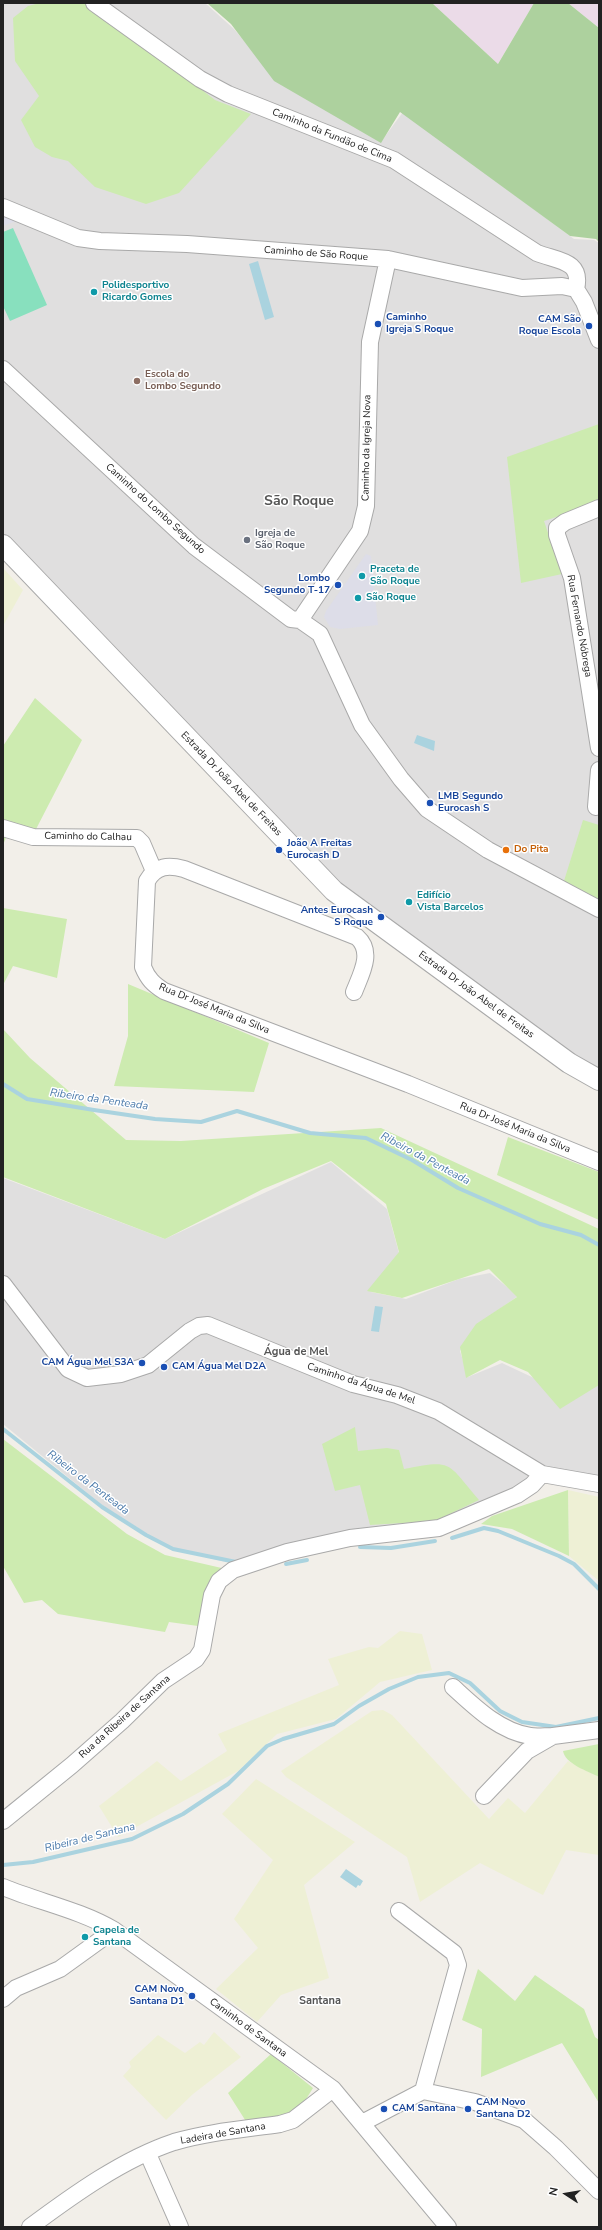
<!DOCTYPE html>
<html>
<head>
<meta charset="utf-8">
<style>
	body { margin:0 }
	#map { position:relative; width:602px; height:2230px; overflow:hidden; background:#f2efe9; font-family:"Nunito Sans",sans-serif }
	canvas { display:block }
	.frame { position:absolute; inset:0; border:4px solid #222; pointer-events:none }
	.north { position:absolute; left:546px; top:2174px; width:40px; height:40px; -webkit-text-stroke:3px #fff; paint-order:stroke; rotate:282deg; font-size:11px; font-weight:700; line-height:16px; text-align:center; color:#222 }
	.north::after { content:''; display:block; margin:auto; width:14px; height:18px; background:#222; clip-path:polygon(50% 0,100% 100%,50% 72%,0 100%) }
</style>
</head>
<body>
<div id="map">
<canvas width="602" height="2230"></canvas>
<div class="frame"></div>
<div class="north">N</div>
</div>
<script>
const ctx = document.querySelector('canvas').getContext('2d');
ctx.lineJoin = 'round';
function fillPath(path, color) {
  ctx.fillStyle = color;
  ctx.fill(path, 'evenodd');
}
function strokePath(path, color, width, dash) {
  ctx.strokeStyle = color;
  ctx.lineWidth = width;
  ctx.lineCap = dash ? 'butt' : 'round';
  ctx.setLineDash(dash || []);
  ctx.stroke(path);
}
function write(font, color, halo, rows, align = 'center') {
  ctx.font = font + ' "Nunito Sans",sans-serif';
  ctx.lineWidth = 3;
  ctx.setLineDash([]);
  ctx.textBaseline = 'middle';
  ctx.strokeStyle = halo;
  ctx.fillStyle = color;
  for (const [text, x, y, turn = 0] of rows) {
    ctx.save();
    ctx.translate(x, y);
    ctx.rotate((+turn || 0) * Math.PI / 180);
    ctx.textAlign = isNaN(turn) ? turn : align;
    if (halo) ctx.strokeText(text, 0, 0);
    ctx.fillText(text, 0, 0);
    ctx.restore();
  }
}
fillPath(new Path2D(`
	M3,3H205L234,29L277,80L383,139L403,112L574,239L594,240L599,243V1078L322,888L3,549Z
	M331,1162L387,1209L399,1253L371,1292L406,1299L459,1279L490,1273L518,1296L477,1325L460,1351L468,1377L502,1363L534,1378L599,1382V1480L541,1473L444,1529L349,1539L243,1566L171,1549L102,1505L3,1424V1178L165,1239Z`), '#e0dfdf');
fillPath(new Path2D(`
	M432,3H534L498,64Z
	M568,3H599V28Z`), '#ebdbe8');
fillPath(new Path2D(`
	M3,568L23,590L3,626Z
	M568,1490L599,1497V1581L569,1556Z
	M400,1631L422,1634L432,1670L380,1682L336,1719L277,1734L238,1771L118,1837L99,1806L157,1761L181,1781L227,1751L218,1734L339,1685L328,1659L369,1647L378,1648Z
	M383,1710L392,1715L489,1819L508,1798L525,1813L568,1761L599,1777V1855L566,1850L543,1895L480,1863L420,1902L407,1857L286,1777L281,1771L372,1711Z
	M256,1779L355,1842L304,1885L329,1978L281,1995L257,2022L216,1989L258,1948L234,1919L273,1860L222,1814Z
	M214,2032L241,2057L193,2094L166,2120L123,2076L131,2067L129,2062L158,2035L185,2053L200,2042L204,2045Z`), '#eef0d5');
fillPath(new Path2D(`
	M40,3H90L215,100L251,114L179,193L146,204L95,187L68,161L52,157L35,147L21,120L39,96L15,61L13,18L28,6Z
	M599,424V503L544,521L562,574L521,583L507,457Z
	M35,698L82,740L34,833L11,825L3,845V746Z
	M583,820L599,825V905L563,884Z
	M3,908L67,919L57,978L13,966L3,985Z
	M128,984L269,1043L254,1092L114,1086L128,1036Z
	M3,1029L30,1058L126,1140L181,1141L381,1128L599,1229V1385L560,1409L528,1372L500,1360L466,1378L460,1347L476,1324L517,1297L489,1269L402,1298L367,1291L399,1252L386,1204L331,1161L263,1189L165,1239L3,1177Z
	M508,1137L599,1172V1220L497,1175Z
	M355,1427L358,1451L387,1448L399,1450L404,1469C454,1459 447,1463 479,1500L435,1521L370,1525L360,1485L335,1491L322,1444Z
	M3,1439L127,1534L165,1555L226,1569L206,1594L198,1626L169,1622L165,1632L58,1614L42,1600L24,1603L3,1566Z
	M568,1490L569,1556L512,1529L481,1524L492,1516Z
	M599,1744V1777C588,1771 565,1764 563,1751Z
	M478,1969L515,2001L535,1975L584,2009L595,2037L599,2040V2103L562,2043L481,2077L482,2029L462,2020Z
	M271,2054L313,2088L303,2104L286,2114L247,2123L228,2093Z`), '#cdebb0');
fillPath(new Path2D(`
	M207,3H432L498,64L534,3H568L599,28V242L596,239L570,236L400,112L381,143L274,81L231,24Z`), '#add19e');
fillPath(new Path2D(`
	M13,228L47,305L10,321L3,306V232Z`), '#88e0be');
fillPath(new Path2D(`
	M3,216L16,221L3,226Z
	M366,554L371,556L378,625L340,629L330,627L324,617L326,611Z`), '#dddde8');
fillPath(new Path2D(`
	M258,261L274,317L265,320L249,264Z
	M417,735L435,741L434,751L414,743Z
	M375,1306L383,1307L379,1332L371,1331Z
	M346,1869L363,1881L360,1886L358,1885L356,1888L340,1877Z`), '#aad3df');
strokePath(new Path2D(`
	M3,1084L27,1099L94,1110L155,1119L201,1122L237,1111L310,1133L366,1138L412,1160L458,1188L540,1224L581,1235L599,1245
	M3,1429L102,1507L146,1535L173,1549L236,1562
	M452,1538L484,1528L498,1531L559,1556L574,1564L599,1589
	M360,1547L391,1548L435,1541
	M286,1564L307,1560
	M3,1865L33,1862L132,1839L183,1814L228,1784L267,1746L283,1739L334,1724L359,1706L389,1689L418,1677L449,1673L470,1683L500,1711L522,1722L556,1727L599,1718`), '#aad3df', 4);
const minor = new Path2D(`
	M94,3L200,79L228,94L394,160L537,253C557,261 583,260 576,289
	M3,207L78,238L100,241L187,244L388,259L522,288L562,286L576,289L584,302L599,340
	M3,369L194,546L291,619L300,620L320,634L362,725L401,779L427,809L488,850L599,909
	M599,508L565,522L557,528V535L572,578L599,748
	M300,620L360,531L366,506L370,342L388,259
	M596,807L599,770
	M3,828L33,837L137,838L142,843L154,871
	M354,992C361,974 374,952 357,937L184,869C169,865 156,865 147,881L143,967C148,979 153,984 164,991L408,1084L599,1162
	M3,1284L68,1369L87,1378L121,1374L148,1365L190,1331L199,1326L208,1325L353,1384L397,1395L438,1411L542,1474L599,1484
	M453,1687C475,1707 499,1731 530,1736C537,1737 545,1736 552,1736
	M484,1796L527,1751L553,1736L599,1730
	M3,1821L72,1765L122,1721L163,1681L196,1659L202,1650L212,1595L219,1581L233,1570L287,1552L350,1538L439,1528L517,1495L532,1485L542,1474
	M3,1887C39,1902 80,1910 114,1930L333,2089L448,2227
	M399,1911L454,1953L458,1965L423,2091
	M3,1999L16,1988L60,1969L114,1930
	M362,2123L423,2091L475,2102L524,2120L556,2148L599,2191
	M148,2154L180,2227
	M30,2227C73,2195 123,2159 174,2142C208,2132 245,2129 280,2124L293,2120L333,2089`);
const tertiary = new Path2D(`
	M3,545L334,891L569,1063L599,1080`);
strokePath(minor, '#a9a9a9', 18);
strokePath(tertiary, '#a9a9a9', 22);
strokePath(minor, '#fff', 16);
strokePath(tertiary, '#fff', 20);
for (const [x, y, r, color] of [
	[94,292,4,"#0f9aa8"],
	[378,324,4,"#1a4fb4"],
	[589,326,4,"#1a4fb4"],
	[137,381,4,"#8d6e63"],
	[247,540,4,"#6b7280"],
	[362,576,4,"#0f9aa8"],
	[338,585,4,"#1a4fb4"],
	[358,598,4,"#0f9aa8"],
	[430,803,4,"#1a4fb4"],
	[279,850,4,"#1a4fb4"],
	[506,850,4,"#e8710a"],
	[409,902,4,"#0f9aa8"],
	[381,917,4,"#1a4fb4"],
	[142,1363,4,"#1a4fb4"],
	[164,1367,4,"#1a4fb4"],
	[85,1937,4,"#0f9aa8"],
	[192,1996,4,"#1a4fb4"],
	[384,2109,4,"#1a4fb4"],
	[468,2109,4,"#1a4fb4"]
]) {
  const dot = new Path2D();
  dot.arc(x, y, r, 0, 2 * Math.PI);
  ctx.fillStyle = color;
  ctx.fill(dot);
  strokePath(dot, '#fff', 1.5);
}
write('10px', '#222', '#fff', [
	["Caminho da Fundão de Cima",332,136,22],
	["Caminho de São Roque",316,254,4],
	["Caminho da Igreja Nova",367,448,-89],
	["Caminho do Lombo Segundo",155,509,42],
	["Rua Fernando Nóbrega",579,626,80],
	["Estrada Dr João Abel de Freitas",231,784,46],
	["Caminho do Calhau",88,837,1],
	["Estrada Dr João Abel de Freitas",476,995,36],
	["Rua Dr José Maria da Silva",214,1009,22],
	["Rua Dr José Maria da Silva",515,1128,22],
	["Caminho da Água de Mel",361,1384,18],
	["Rua da Ribeira de Santana",125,1717,-42],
	["Caminho de Santana",248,2028,36],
	["Ladeira de Santana",223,2134,-10]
]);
write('bold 10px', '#0d838f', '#fff', [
	["Polidesportivo",102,286],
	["Ricardo Gomes",102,298],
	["Praceta de",370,570],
	["São Roque",370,582],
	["São Roque",366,598],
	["Edifício",417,896],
	["Vista Barcelos",417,908],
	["Capela de",93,1931],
	["Santana",93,1943]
], 'left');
write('bold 10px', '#164399', '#fff', [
	["Caminho",386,318],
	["Igreja S Roque",386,330],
	["CAM São",581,320,"right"],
	["Roque Escola",581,332,"right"],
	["Lombo",330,579,"right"],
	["Segundo T-17",330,591,"right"],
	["LMB Segundo",438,797],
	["Eurocash S",438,809],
	["João A Freitas",287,844],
	["Eurocash D",287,856],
	["Antes Eurocash",373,911,"right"],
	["S Roque",373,923,"right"],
	["CAM Água Mel S3A",134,1363,"right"],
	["CAM Água Mel D2A",172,1367],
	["CAM Novo",184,1990,"right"],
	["Santana D1",184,2002,"right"],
	["CAM Novo",476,2103],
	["Santana D2",476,2115],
	["CAM Santana",392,2109]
], 'left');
write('bold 10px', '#785e54', '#fff', [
	["Escola do",145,375],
	["Lombo Segundo",145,387]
], 'left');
write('bold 10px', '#5b616d', '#fff', [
	["Igreja de",255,534],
	["São Roque",255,546]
], 'left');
write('bold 10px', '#c56008', '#fff', [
	["Do Pita",514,850]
], 'left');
write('italic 11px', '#4a7aab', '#fff', [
	["Ribeiro da Penteada",99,1100,8],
	["Ribeiro da Penteada",425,1159,28],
	["Ribeiro da Penteada",88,1483,37],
	["Ribeira de Santana",90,1838,-14]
]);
write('bold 11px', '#555', '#fff', [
	["Água de Mel",296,1352],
	["Santana",320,2001]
]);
write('bold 14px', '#555', '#fff', [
	["São Roque",299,502]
]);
</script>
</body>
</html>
